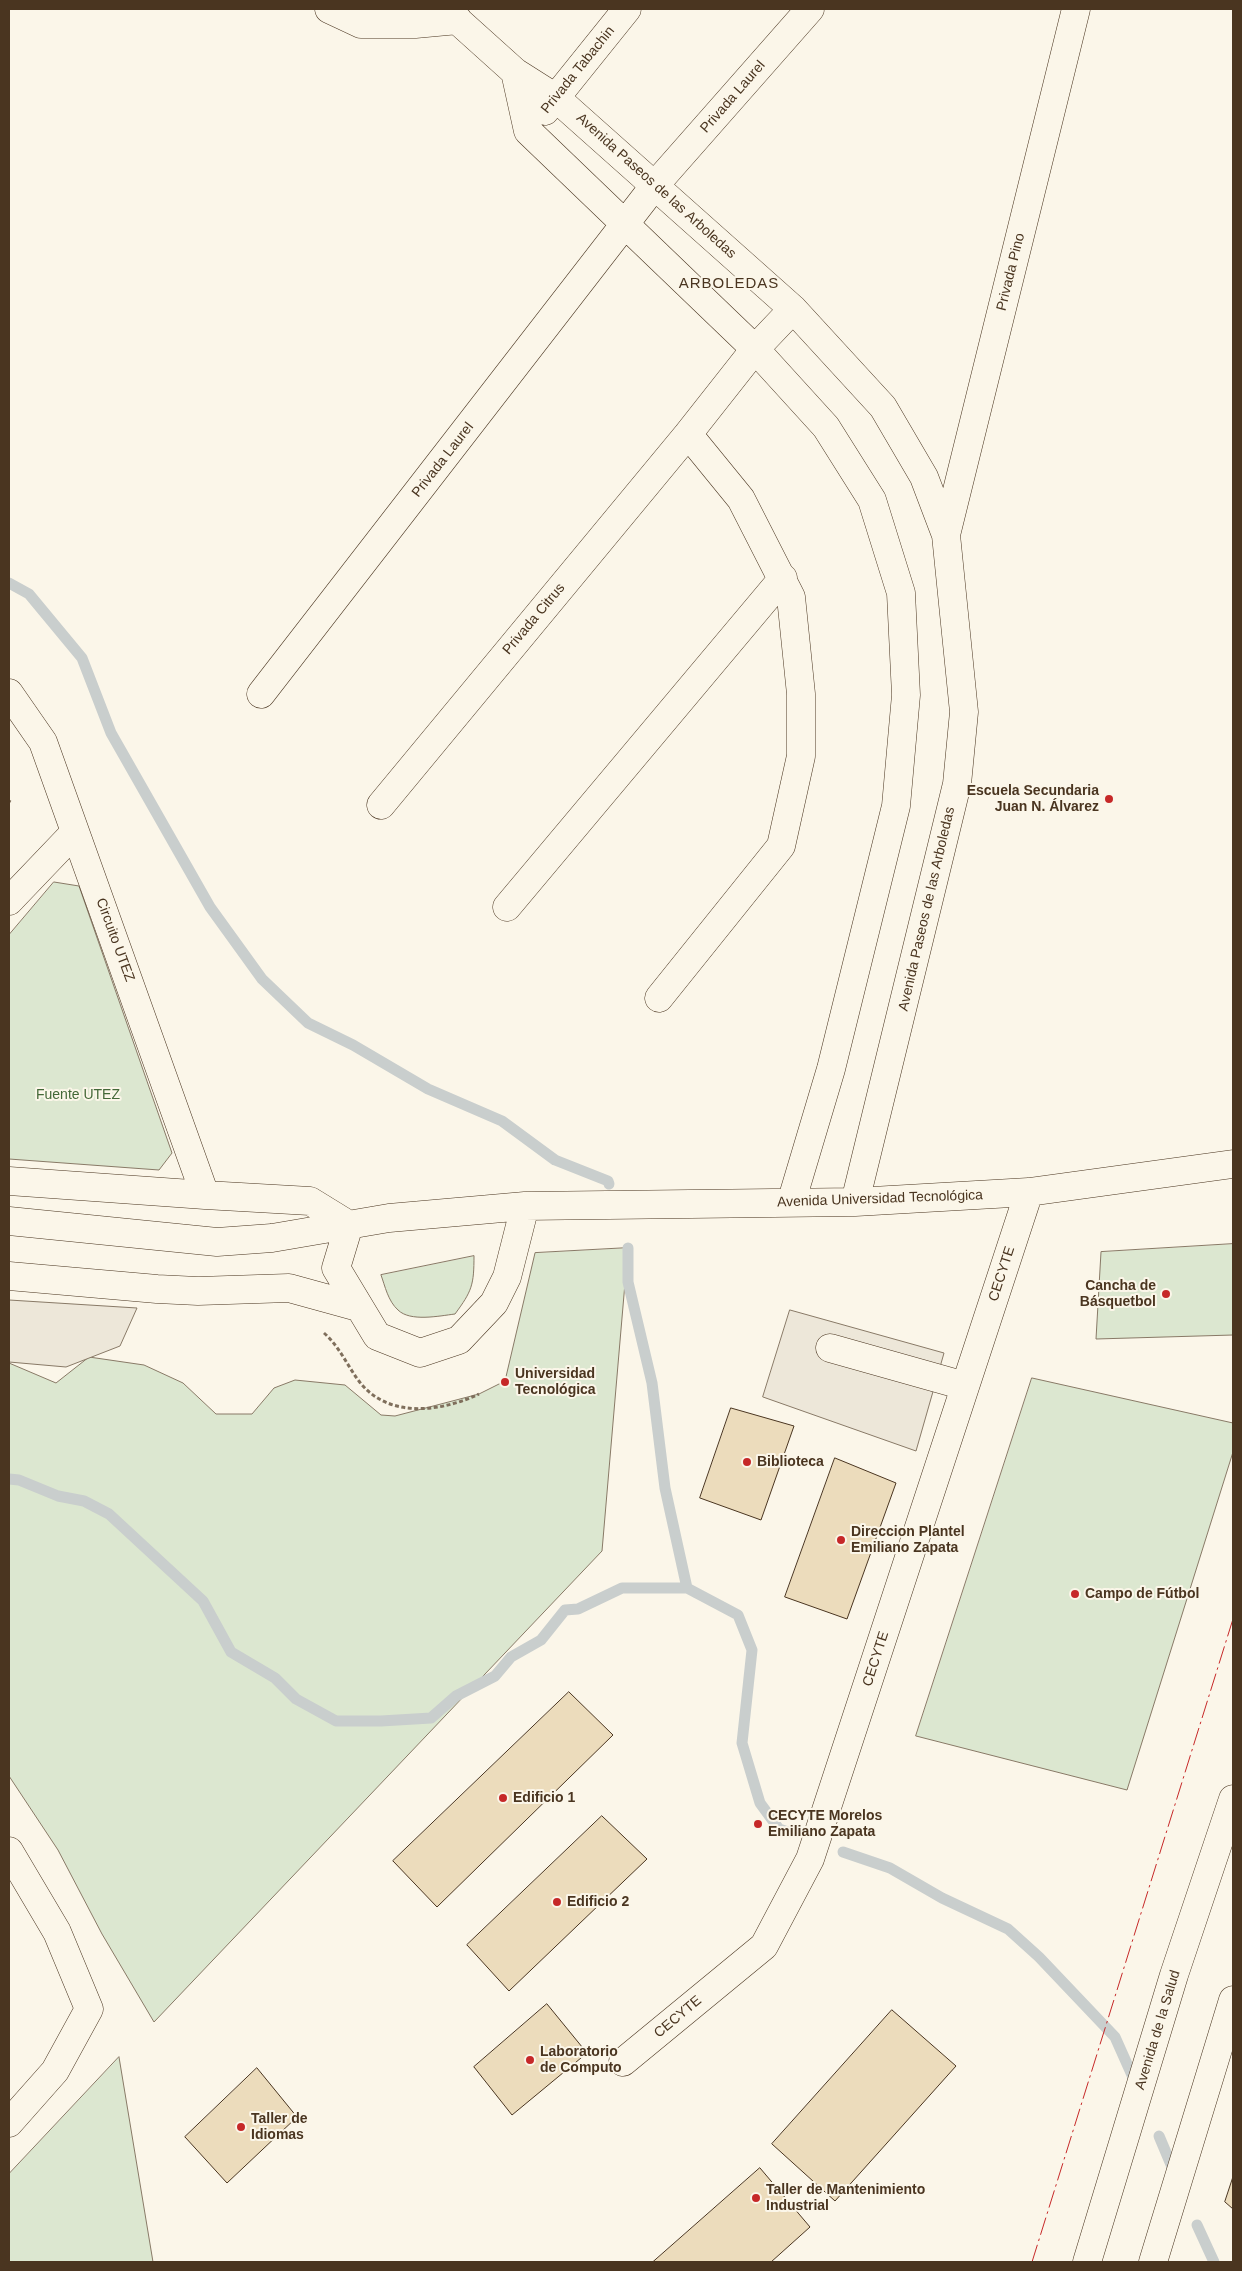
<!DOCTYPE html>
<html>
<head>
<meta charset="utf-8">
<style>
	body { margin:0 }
	#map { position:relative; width:1242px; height:2271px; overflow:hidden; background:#fbf6e9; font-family:Arial,sans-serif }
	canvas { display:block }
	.frame { position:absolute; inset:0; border:10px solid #4a3520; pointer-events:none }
</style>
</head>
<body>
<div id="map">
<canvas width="1242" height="2271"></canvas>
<div class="frame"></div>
</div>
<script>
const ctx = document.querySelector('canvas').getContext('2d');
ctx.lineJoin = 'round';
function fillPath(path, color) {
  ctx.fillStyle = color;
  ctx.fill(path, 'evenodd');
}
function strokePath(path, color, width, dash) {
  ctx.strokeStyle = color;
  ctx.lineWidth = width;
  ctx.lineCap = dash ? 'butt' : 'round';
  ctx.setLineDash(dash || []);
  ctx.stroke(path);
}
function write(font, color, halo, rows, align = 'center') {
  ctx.font = font + ' Arial,sans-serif';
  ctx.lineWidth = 4;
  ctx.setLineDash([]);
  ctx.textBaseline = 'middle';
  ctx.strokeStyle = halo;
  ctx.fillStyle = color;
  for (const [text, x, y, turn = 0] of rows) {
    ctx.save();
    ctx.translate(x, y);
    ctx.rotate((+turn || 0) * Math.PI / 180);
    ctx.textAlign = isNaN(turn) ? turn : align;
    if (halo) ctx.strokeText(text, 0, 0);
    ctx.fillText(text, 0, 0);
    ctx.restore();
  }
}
const green = new Path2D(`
	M54,882L79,886L172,1153L159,1170L9,1159V935Z
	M1233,1244V1335L1096,1339L1101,1252Z
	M628,1248L602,1551L154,2022L102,1934L58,1850L9,1776V1363L56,1383L89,1357L144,1365L183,1383L216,1414H252L274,1388L295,1380L345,1385L381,1415L395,1416L479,1394L505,1381L535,1253Z
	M474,1256C474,1285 472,1291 455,1314C439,1316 410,1322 398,1310C388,1301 385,1286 381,1275Z
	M1032,1378L1233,1423V1452L1127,1790L916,1736Z
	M119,2057L153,2262H9V2174Z`);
fillPath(green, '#dce7d0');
strokePath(green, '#887966', 1);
const parking = new Path2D(`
	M9,1300L137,1308L120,1346L66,1367L9,1362Z
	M790,1310L944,1353L916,1451L763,1397Z`);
fillPath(parking, '#ede7d9');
strokePath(parking, '#887966', 1);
strokePath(new Path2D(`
	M9,583L29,594L82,658L111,733L210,907L262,979L308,1023L353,1045L428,1089L502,1121L555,1160L608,1181L609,1184
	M628,1248V1282L652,1383L665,1488L687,1588L738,1615L752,1650L742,1743L760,1803L779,1829L788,1832
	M9,1479L19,1480L58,1496L84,1501L109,1514L203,1601L231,1652L275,1678L296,1699L336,1721H381L431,1718L456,1696L495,1676L511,1657L541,1640L565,1610L578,1609L622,1588H687
	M843,1852L890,1868L942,1898L1008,1929L1039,1957L1115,2037L1136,2084
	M1159,2136L1175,2174
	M1197,2225L1214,2262`), '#c9cecd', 11);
const building = new Path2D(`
	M731,1408L794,1426L761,1520L700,1498Z
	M835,1458L896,1483L847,1619L785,1597Z
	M569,1692L613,1735L437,1907L393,1861Z
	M602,1816L647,1859L509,1991L467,1945Z
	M547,2004L587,2053L512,2115L474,2067Z
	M892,2010L956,2066L835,2201L772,2144Z
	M257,2068L297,2117L227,2183L185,2137Z
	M760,2168L810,2227L771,2262H653Z
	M1233,2177V2209L1225,2202Z`);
fillPath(building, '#ecdcbc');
strokePath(building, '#4a3520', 1);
const minor = new Path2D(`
	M329,9L361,24H415L458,20
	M445,9L515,72L556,98L793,309L883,407L924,477L946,535L964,712L957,784L855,1202
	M515,72L528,131L755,349L826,427L872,500L901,593L906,695L896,806L831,1069L791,1203
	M545,111L627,9
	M946,535L1076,9
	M9,693L43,742L205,1195
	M261,694L655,185L810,9
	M381,805L688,434L755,349L793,309
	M9,901L75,832
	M507,907L783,578
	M659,998L781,846L801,756V694L791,597L741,499L688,434
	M9,1181L205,1195L310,1201L349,1225
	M9,1221L217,1242L272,1238L389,1218L525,1206L855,1202L1029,1192L1233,1164
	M349,1225L336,1268L377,1336L420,1353L459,1340L494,1303L507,1277L525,1206
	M9,1276L157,1289L198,1291L289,1288L358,1307
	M830,1348L965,1386
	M9,1851L57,1932L89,2009L55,2071L9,2123
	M623,2062L764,1946L810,1859L1029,1192
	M1087,2262L1174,1975L1233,1799
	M1153,2262L1233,2000`);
strokePath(minor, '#4a3520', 29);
strokePath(new Path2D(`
	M9,802L10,800
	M324,1333C341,1348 348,1368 362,1385C392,1419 443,1411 479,1394`), '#7f6f5c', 3, [4, 2.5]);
strokePath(minor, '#fbf6e9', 28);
strokePath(new Path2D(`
	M1032,2262L1233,1619`), '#c62828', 1, [18, 4, 2.5, 4]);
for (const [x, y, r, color] of [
	[1109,799,5,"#c62828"],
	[1166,1294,5,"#c62828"],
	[505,1382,5,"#c62828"],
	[747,1462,5,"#c62828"],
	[841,1540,5,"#c62828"],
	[1075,1594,5,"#c62828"],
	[503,1798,5,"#c62828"],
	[758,1824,5,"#c62828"],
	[557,1902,5,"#c62828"],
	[530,2060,5,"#c62828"],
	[241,2127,5,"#c62828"],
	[756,2198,5,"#c62828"]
]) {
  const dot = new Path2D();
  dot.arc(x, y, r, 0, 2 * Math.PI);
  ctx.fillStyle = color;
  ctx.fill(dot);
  strokePath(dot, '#fbf6e9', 2);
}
write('14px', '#4a3520', '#fbf6e9', [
	["Privada Tabachin",578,70,-51],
	["Privada Laurel",733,97,-49],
	["Avenida Paseos de las Arboledas",656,186,42],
	["Privada Pino",1011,272,-76],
	["Privada Laurel",443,460,-52],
	["Privada Citrus",534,619,-50],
	["Avenida Paseos de las Arboledas",927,909,-77],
	["Circuito UTEZ",115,940,70],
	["Avenida Universidad Tecnológica",880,1199,-2],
	["CECYTE",1002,1274,-72],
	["CECYTE",876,1659,-72],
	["CECYTE",678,2017,-40],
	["Avenida de la Salud",1158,2030,-73]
]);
write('bold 14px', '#4a3520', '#fbf6e9', [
	["Escuela Secundaria",1099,791,"right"],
	["Juan N. Álvarez",1099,807,"right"],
	["Cancha de",1156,1286,"right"],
	["Básquetbol",1156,1302,"right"],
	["Universidad",515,1374],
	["Tecnológica",515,1390],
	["Biblioteca",757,1462],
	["Direccion Plantel",851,1532],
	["Emiliano Zapata",851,1548],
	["Campo de Fútbol",1085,1594],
	["Edificio 1",513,1798],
	["CECYTE Morelos",768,1816],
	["Emiliano Zapata",768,1832],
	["Edificio 2",567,1902],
	["Laboratorio",540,2052],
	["de Computo",540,2068],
	["Taller de",251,2119],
	["Idiomas",251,2135],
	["Taller de Mantenimiento",766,2190],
	["Industrial",766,2206]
], 'left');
write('14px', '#436837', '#fbf6e9', [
	["Fuente UTEZ",78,1095]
]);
ctx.letterSpacing = '1px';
write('15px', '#4a3520', '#fbf6e9', [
	["ARBOLEDAS",729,284]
]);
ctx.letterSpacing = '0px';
</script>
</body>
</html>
